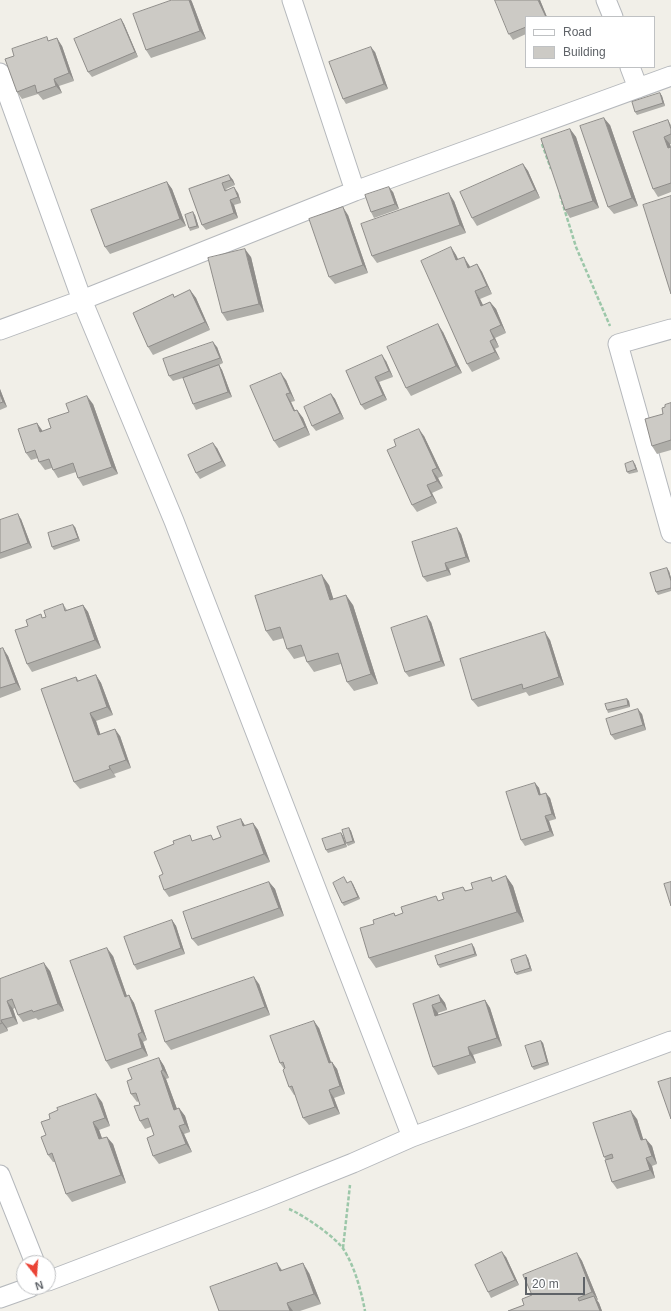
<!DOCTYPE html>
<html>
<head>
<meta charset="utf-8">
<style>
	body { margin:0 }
	#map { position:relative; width:671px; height:1311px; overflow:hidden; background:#f1efe8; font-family:Helvetica,sans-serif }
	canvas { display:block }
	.legend { position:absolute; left:525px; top:16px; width:130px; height:52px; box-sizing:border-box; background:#fff; border:1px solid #bfc1c3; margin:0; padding:5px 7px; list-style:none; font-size:12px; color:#5f6368 }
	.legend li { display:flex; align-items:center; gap:8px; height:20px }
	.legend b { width:20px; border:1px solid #bfc1c3 }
	.north { position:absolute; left:16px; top:1255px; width:40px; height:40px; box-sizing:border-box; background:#fff; border:1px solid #bfc1c3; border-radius:50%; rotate:163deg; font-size:11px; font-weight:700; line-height:16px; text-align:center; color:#5f6368 }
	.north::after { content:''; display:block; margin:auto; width:14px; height:18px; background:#ea4335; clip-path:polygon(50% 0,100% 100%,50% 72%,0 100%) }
	.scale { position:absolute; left:525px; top:1277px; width:60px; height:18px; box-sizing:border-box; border:2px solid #5f6368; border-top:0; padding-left:5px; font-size:12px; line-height:14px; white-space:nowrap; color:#5f6368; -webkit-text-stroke:3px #fff; paint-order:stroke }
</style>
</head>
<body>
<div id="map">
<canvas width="671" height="1311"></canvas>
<ul class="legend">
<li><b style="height:5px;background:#fff"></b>Road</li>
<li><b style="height:11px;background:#cccac5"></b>Building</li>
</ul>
<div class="north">N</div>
<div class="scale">20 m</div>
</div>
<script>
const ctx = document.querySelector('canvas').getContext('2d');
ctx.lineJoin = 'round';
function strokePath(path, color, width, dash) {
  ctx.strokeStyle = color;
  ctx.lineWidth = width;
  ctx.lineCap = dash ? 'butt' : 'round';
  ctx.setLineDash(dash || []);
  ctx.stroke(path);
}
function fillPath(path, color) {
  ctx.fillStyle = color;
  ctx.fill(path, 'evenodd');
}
const street = new Path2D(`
	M292,0L355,191
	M606,0L613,17
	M630,67L638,88
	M0,73L82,300L174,521L412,1137
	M671,329L618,344L671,533
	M0,330L82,300L355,191L671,76
	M0,1175L35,1263
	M48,1281L263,1199L353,1163L412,1137L671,1041
	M0,1298L31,1287`);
strokePath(street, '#b5b8bc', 21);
strokePath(new Path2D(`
	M542,144L551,169
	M560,195L576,247L610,326
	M289,1209C302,1214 337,1238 344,1250C355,1268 361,1290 365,1311
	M343,1248L350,1185`), '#9cc7a9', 2.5, [4, 2]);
strokePath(street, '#fff', 19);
fillPath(new Path2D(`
	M172,0H191L192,2L206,39L151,58L146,50Z
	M540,0L547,17H526V34L513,40L509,34Z
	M121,19L124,24L138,57L92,77L88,72Z
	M49,41L62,46L74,81L59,86L62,93L43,100L38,94L22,99L17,92L14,56Z
	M375,52L388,89L346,104L343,99Z
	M660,93L662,96L665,106L637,115L635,112Z
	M668,120L671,125V144H670L671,147V192L658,197L653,189Z
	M610,125L638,206L614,214L608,207Z
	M570,129L576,137L599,208L570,218L565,210Z
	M523,164L528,171L540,198L477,226L472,218Z
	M229,175L233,180L235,185L226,189L227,190L238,193L241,203L234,205L238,218L206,230L202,225L189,189Z
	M167,182L172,189L186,226L110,254L105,247Z
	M393,192L399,209L374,218L371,212Z
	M454,201L466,233L377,263L372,256Z
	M195,215L199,228L190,231L189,228Z
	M348,215L368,273L335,284L329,277Z
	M451,247L456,255L458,259L469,265L470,267L477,264L482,272L492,294L480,299L483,305L490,302L496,309L506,333L495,338L499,347L495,349L500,359L472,372L467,364Z
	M251,257L264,312L227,321L222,313Z
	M190,290L196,298L210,330L153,355L148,347L175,297Z
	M443,332L462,373L411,396L406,388Z
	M217,347L223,363L219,365L222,370L232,397L196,410L193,404L183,378L173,381L169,376Z
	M386,361L393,377L379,382L387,400L365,410L361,405L346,371Z
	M286,380L295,401L291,402L295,411L297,410L303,418L310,435L279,448L274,441Z
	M0,389L7,407L0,410Z
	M331,394L335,399L344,419L316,431L312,426Z
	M671,403V450L657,454L652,446L665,407Z
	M93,404L118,474L83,486L78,478L76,472L58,478L53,470L52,468L45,470L39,462L38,458L31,460L26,453L43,431L51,428Z
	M424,436L443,476L438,478L443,488L432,493L437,503L417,512L412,505Z
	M217,448L226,466L200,479L196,473Z
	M635,464L638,472L629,474L627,472Z
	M21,519L32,548L0,559V520Z
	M75,527L80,541L54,550L52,547Z
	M461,534L470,562L449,569L451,575L427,582L423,577Z
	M669,571L671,578V591L658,595L656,592Z
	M329,585L333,599L353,605L378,684L354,691L347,682L341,664L314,672L307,662L305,656L294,659L287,649L284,638L273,641L266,631Z
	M63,604L67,610L83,605L88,612L101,648L32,672L27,664L28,626L46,617Z
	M431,622L445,666L409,677L405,672Z
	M550,640L564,685L529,696L526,692L478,707L472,700Z
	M0,649L8,656L21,690L0,698Z
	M96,675L101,683L113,715L96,721L100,734L120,736L131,768L114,774L116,777L80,789L74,782L76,677L79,681Z
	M627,699L629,701L630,707L608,713L607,710Z
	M642,714L646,730L615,740L611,735Z
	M535,783L539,788L541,795L550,798L556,819L549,821L554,836L525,846L521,840Z
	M241,819L245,826L253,823L258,830L270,862L169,897L164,890L163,874L194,841L214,839L221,837Z
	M349,828L351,831L355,843L348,846L346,843Z
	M341,833L343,836L347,847L328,853L326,850Z
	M506,876L513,886L524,922L376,968L369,958L374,924L394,913L396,916L444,899L463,887L466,891L473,889L491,877L493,881Z
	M346,880L347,883L353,884L360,899L344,906L342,903Z
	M269,882L275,889L284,916L198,946L192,939Z
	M172,920L176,926L185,954L137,970L134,965Z
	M474,947L477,956L440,968L438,965Z
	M113,956L127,996L129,995L134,1003L147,1040L143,1042L148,1056L111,1069L106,1061Z
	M528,958L532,971L517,975L515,973Z
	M50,971L64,1011L38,1020L36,1018L23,1022L18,1015L15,1008L13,1009L18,1024L7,1028L8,1031L0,1034V979Z
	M259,984L270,1015L171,1050L165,1042Z
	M439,995L445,1003L447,1010L438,1013V1015L485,1000L490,1008L502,1046L473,1055L476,1063L438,1075L433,1067L413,1004Z
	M319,1028L331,1062L337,1069L345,1094L334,1098L340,1114L309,1125L303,1118L295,1095H294L289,1087L284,1069L280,1063Z
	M541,1041L543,1043L549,1065L534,1070L532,1067Z
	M159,1058L164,1066L169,1078L166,1079L177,1109L179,1108L185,1116L190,1132L184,1134L192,1152L159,1164L153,1156L154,1135L151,1127L145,1129L140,1121V1105L139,1101L137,1102L131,1094L132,1079Z
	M102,1102L110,1126L99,1130L102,1138L113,1144L126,1183L72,1202L66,1194L55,1162H53L48,1155L46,1135L50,1119Z
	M637,1119L643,1140L652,1146L657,1164L652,1166L655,1178L617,1189L612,1182L606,1160L604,1157Z
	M577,1253L582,1261L598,1300H597L599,1303L602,1311H508L524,1305L532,1295Z
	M506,1257L519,1285L491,1298L488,1292Z
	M277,1263L282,1270L309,1273L321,1304L300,1311H219Z`), '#afaea9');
fillPath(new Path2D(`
	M189,0H191L192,2L206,39L200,31Z
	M538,0H540L547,17H546Z
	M121,19L124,24L138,57L135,52Z
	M57,38L62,46L74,81L69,73Z
	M371,47L375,52L388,89L384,84Z
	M54,79L59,86L62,93L56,86Z
	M660,93L662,96L665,106L663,103Z
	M604,118L610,125L638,206L632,198Z
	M570,129L576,137L599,208L593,201Z
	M664,137L670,144L671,149L668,148Z
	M523,164L528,171L540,198L535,190Z
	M229,175L233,180L235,185L231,180Z
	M167,182L172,189L186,226L180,219Z
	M234,187L238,193L241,203L238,197Z
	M389,187L393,192L399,209L395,204Z
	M449,193L454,201L466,233L460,225Z
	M230,200L234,205L238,218L234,213Z
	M343,207L348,215L368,273L363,265Z
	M193,212L195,215L199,228L197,226Z
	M451,247L456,255L462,268L456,260Z
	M245,249L251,257L264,312L259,304Z
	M464,257L469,265L474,275L468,268Z
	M477,264L482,272L492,294L487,286Z
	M190,290L196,298L210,330L205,322Z
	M475,291L480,299L487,313L481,306Z
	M490,302L496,309L506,333L501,325Z
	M438,324L443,332L462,373L456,366Z
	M490,330L495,338L499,347L494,339Z
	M490,341L495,349L500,359L495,352Z
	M213,342L217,347L223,363L220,358Z
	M382,355L386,361L393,377L389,371Z
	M219,365L222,370L232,397L228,392Z
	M281,373L286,380L295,401L290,393Z
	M375,377L379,382L387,400L383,395Z
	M0,389L7,407L3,402L0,394Z
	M286,394L291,402L299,419L294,411Z
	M331,394L335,399L344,419L340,413Z
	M87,396L93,404L118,474L112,467Z
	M297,410L303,418L310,435L305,427Z
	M37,423L42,430L46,440L40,432Z
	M419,429L424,436L443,476L437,468Z
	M213,443L217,448L226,466L222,461Z
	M633,461L635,464L638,472L636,469Z
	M432,470L438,478L443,488L437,481Z
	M427,485L432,493L437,503L432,496Z
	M18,514L21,519L32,548L28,543Z
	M73,525L75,527L80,541L78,538Z
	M457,528L461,534L470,562L466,557Z
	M445,563L449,569L451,575L447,570Z
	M667,568L669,571L671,578V581Z
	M322,575L329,585L337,610L330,600Z
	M346,595L353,605L378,684L371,674Z
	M83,605L88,612L101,648L95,640Z
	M427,616L431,622L445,666L441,661Z
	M545,632L550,640L564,685L559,677Z
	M3,648L8,656L21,690L16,683Z
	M96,675L101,683L113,715L107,707Z
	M627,699L629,701L630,707L628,705Z
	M638,709L642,714L646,730L643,725Z
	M90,713L96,721L103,742L98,735Z
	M115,729L120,736L131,768L126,760Z
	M109,766L114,774L116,777L110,769Z
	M535,783L539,788L542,801L539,795Z
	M546,793L550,798L556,819L552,814Z
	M545,816L549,821L554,836L550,831Z
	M241,819L246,827L243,826Z
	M253,823L258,830L270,862L264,854Z
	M349,828L351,831L355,843L353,841Z
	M341,833L343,836L347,847L345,844Z
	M506,876L513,886L524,922L517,912Z
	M351,881L353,884L360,899L358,897Z
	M269,882L275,889L284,916L279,908Z
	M172,920L176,926L185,954L181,948Z
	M472,944L474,947L477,956L475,954Z
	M107,948L113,956L130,1005L125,997Z
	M526,955L528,958L532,971L530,968Z
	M44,963L50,971L64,1011L58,1004Z
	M254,977L259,984L270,1015L265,1007Z
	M129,995L134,1003L147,1040L142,1032Z
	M439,995L445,1003L447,1010L441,1002Z
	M485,1000L490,1008L502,1046L497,1038Z
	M7,1001L13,1009L18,1024L13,1017Z
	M432,1005L438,1013L441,1023L435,1016Z
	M1,1020L7,1028L8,1031L2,1023Z
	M314,1021L319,1028L334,1071L329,1063Z
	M138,1034L143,1042L148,1056L142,1048Z
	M541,1041L543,1043L549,1065L547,1062Z
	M468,1047L473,1055L476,1063L470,1055Z
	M159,1058L164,1066L169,1078L163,1070Z
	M332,1062L337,1069L345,1094L340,1086Z
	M161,1071L166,1079L180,1117L174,1110Z
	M329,1090L334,1098L340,1114L335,1107Z
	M96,1094L102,1102L110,1126L105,1118Z
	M179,1108L185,1116L190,1132L185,1124Z
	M631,1111L637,1119L646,1148L641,1140Z
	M93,1122L99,1130L105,1147L99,1139Z
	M179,1126L184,1134L192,1152L186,1144Z
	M107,1137L113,1144L126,1183L121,1175Z
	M646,1139L652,1146L657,1164L652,1156Z
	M646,1158L652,1166L655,1178L650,1170Z
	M502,1252L506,1257L519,1285L515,1280Z
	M577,1253L582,1261L598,1300L592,1292Z
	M277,1263L283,1273L280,1271Z
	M303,1263L309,1273L321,1304L314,1294Z
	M594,1296L599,1303L602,1311H600Z
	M287,1303L293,1311H290Z`), '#8f8d8a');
const building = new Path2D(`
	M172,0H189L200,31L146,50L133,14Z
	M495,0H538L546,17H526V27L509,34Z
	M121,19L135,52L88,72L74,39Z
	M47,37L48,41L57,38L69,73L54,79L56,86L37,93L35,85L17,92L5,59L14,56L12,49Z
	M371,47L384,84L343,99L329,62Z
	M660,93L663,103L635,112L632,102Z
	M604,118L632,198L608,207L580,126Z
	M668,120L671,129V134L664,137L668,148L671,147V183L653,189L633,132Z
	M570,129L593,201L565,210L541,139Z
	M523,164L535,190L472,218L460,192Z
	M229,175L231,180L222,183L225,191L234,187L238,197L230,200L234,213L202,225L189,189Z
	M167,182L180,219L105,247L91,210Z
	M389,187L395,204L371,212L365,195Z
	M449,193L460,225L372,256L361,224Z
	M671,196V294L643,205Z
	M343,207L363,265L329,277L309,219Z
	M193,212L197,226L189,228L185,215Z
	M451,247L456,260L464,257L468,268L477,264L487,286L475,291L481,306L490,302L501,325L490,330L494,339L490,341L495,352L467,364L421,261Z
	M245,249L259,304L222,313L208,258Z
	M190,290L205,322L148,347L133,313L173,294L174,297Z
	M438,324L456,366L406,388L387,347Z
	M213,342L220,358L169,376L163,359Z
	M382,355L389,371L375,377L383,395L361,405L346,371Z
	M219,365L228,392L193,404L183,378Z
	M281,373L290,393L286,394L294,411L297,410L305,427L274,441L250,386Z
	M0,394L3,402L0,403Z
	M331,394L340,413L312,426L304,407Z
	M87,396L112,467L78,478L73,463L53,470L49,459L39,462L35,450L26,453L18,429L37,423L40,432L51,428L48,419L69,412L66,404Z
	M671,403V440L652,446L645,419L663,414L662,408L665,407V405Z
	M419,429L437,468L432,470L437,481L427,485L432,496L412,505L387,450L396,446L394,440Z
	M213,443L222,461L196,473L188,455Z
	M633,461L636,469L627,472L625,464Z
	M18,514L28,543L0,553V520Z
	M73,525L78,538L52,547L48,533Z
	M457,528L466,557L445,563L447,570L423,577L412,542Z
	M667,568L671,581V588L656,592L650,573Z
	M322,575L330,600L346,595L371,674L347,682L338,653L307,662L301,645L287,649L280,627L266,631L255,596Z
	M63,604L65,611L83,605L95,640L27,664L15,630L28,626L26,620L41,614L42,618L46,617L44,611Z
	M427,616L441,661L405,672L391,628Z
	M545,632L559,677L523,689L522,684L472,700L460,659Z
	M3,648L16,683L0,688V649Z
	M96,675L107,707L90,713L98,735L115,729L126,760L109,766L110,769L74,782L41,689L76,677L77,681Z
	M627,699L628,705L607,710L605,704Z
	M638,709L643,725L611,735L606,719Z
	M535,783L539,795L546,793L552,814L545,816L550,831L521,840L506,792Z
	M241,819L243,826L253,823L264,854L164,890L159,876L163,874L154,852L174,844L173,841L190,835L192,841L211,835L213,840L221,837L217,827Z
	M349,828L353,841L346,843L342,830Z
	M341,833L345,844L326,850L322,839Z
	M506,876L517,912L369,958L360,928L374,924L373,920L394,913L395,916L403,913L401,907L436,896L438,901L444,899L442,893L463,887L465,891L473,889L471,883L491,877L492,881Z
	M344,877L347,883L351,881L358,897L342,903L333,883Z
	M269,882L279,908L192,939L183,912Z
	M671,882V906L664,884Z
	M172,920L181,948L134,965L124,937Z
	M472,944L475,954L438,965L435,956Z
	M107,948L125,997L129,995L142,1032L138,1034L142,1048L106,1061L70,961Z
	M526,955L530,968L515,973L511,960Z
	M44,963L58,1004L33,1012L32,1010L18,1015L12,999L7,1001L13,1017L1,1020L2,1023L0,1024V979Z
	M254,977L265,1007L165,1042L155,1011Z
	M439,995L441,1002L432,1005L435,1016L485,1000L497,1038L468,1047L470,1055L433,1067L413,1004Z
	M314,1021L329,1063L332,1062L340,1086L329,1090L335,1107L303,1118L292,1086L289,1087L283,1070L285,1068L283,1062L280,1063L270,1036Z
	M541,1041L547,1062L532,1067L525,1046Z
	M159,1058L163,1070L161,1071L174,1110L179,1108L185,1124L179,1126L186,1144L153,1156L147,1138L154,1135L148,1118L140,1121L134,1106L140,1105L136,1093L131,1094L127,1081L132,1079L128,1069Z
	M671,1078V1119L658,1082Z
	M96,1094L105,1118L93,1122L99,1139L107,1137L121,1175L66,1194L52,1153L48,1155L41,1137L46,1135L41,1122L50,1119L49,1114L58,1110L57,1108Z
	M631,1111L641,1140L646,1139L652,1156L646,1158L650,1170L612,1182L605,1160L613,1158L612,1154L604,1157L593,1123Z
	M502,1252L515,1280L488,1292L475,1265Z
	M577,1253L592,1292L578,1298L579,1301L594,1296L600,1311H508L524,1305L522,1299L532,1295L523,1275Z
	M277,1263L280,1271L303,1263L314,1294L287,1303L290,1311H219L210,1287Z`);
fillPath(building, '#cccac5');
strokePath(building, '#8f8d8a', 1);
</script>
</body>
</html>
